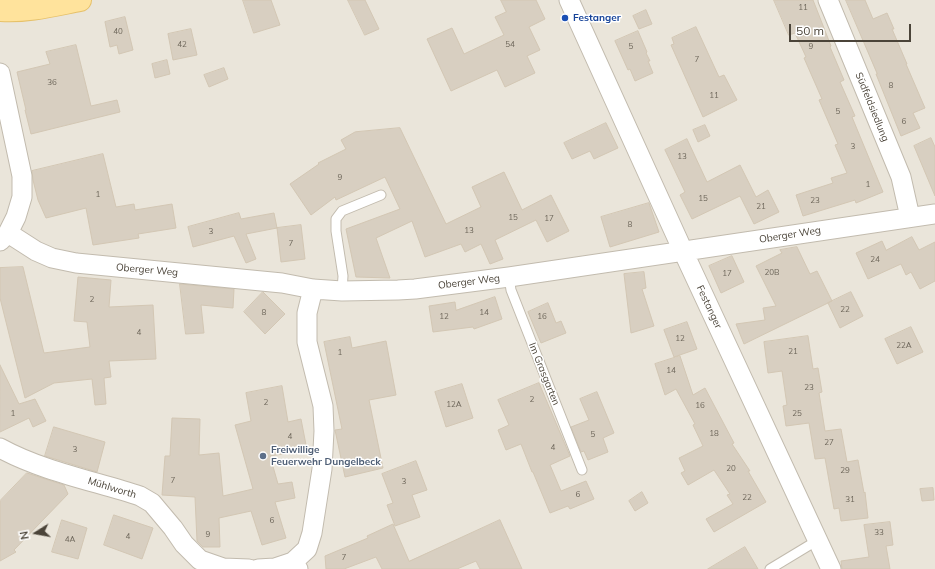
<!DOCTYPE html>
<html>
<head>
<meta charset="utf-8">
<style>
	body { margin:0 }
	#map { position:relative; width:935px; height:569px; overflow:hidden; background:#f6f3ec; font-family:Mulish,sans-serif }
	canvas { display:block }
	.north { position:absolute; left:16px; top:513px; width:40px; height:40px; -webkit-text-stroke:3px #fff; paint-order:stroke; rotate:259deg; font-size:11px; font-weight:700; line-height:16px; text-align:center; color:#4b4439 }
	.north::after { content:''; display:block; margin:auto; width:14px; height:18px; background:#4b4439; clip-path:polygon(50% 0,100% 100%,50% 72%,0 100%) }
	.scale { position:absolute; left:789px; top:24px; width:122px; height:18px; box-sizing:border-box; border:2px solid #4b4439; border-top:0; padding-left:5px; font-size:12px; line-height:14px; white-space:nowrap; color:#4b4439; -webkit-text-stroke:3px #fff; paint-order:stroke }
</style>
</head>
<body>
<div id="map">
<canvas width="935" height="569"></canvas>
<div class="north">N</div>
<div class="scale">50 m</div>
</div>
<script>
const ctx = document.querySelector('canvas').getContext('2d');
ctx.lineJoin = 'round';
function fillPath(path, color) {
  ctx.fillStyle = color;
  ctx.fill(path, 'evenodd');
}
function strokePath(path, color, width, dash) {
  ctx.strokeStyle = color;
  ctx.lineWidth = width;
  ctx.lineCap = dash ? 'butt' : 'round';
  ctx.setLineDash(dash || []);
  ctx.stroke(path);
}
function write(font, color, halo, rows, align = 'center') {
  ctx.font = font + ' Mulish,sans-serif';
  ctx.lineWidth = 3;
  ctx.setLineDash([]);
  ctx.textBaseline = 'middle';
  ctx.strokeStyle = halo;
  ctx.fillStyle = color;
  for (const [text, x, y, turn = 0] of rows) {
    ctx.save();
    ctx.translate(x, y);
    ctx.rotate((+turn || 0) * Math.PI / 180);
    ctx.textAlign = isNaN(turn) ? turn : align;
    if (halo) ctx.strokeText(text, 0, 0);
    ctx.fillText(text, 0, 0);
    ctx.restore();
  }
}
fillPath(new Path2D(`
	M0,0H935V569H0Z`), '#eae5da');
const building = new Path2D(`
	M243,0H271L280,25L254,33Z
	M348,0H365L379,29L365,35Z
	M501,0H536L545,19L529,27L540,50L527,56L535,73L505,87L497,70L451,91L427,39L452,28L464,54L504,35L495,17L506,12Z
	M774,0H813L831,46L830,47L844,80L840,82L855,116L852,117L883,192L856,203L855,200L803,216L796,195L833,183L831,178L847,173L835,145L838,144L819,100L822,99L804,58L806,57L795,33L789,35Z
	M846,0H865L873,19L887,13L894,29H892L907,64H906L925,108L913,113L920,128L901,136L876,74H877Z
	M646,10L652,24L639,29L633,16Z
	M125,17L133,50L119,54L117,45L110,47L105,22Z
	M696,27L719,77L724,75L737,100L703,117L671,45L674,44L672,38Z
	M191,29L197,55L173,60L168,34Z
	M638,31L647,52L646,53L650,61H648L653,73L635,81L630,69L628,70L615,41Z
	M76,45L91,106L117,100L120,112L31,134L25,110H26L17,72L50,64L46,52Z
	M167,60L170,74L155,78L152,64Z
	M224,68L228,79L209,87L204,75Z
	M606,123L618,148L594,159L590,151L572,159L564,143Z
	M705,125L710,136L698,142L693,130Z
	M400,128L446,224L481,207L472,187L504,172L522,210L551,195L569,231L547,242L536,220L495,240L503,259L490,264L481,244L465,252L461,244L425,257L412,221L376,238L390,278L356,277L346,229L400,209L385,177L336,200L335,197L311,215L290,184L319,164L318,163L346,149L341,140L355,132Z
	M931,138L935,147V196L914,146Z
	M687,139L707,182L740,165L756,197L768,190L779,212L754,224L740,196L692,219L680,195L685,192L665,150Z
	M103,154L116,207L134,204L135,210L172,204L176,228L138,234L139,238L93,245L86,208L46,218L38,200L33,180L32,171Z
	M649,203L659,232L610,247L601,217Z
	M239,213L241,219L274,213L277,228L246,234L256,259L246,263L234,236L193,247L188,227Z
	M301,225L305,259L281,262L277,228Z
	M912,237L919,250L935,242V281L920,289L911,272L906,275L901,264L868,279L856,253L882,241L886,250Z
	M797,247L810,274L817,271L832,301L744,344L736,324L765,320L763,308L776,306L756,266L782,253L780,250Z
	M732,256L744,282L721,293L709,266Z
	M23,267L44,353L90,347L87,322L74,321L78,277L111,280L109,307L153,305L156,359L109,361L111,377L104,378L106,404L95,405L92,379L54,383L25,398L0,298V268Z
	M644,272L646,288L642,289L654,326L631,333L624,274Z
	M180,284L234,289L233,308L201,305L204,333L186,334Z
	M263,292L285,314L265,334L244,312Z
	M851,292L863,316L840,328L828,303Z
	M495,297L502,319L474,329L473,327L433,332L429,306L455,302L456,310Z
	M548,303L556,323L561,321L566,333L541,343L528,312Z
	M687,322L697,349L674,357L664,330Z
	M911,327L923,352L897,364L885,339Z
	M808,336L813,369L818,368L822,392L819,393L825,431L841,429L847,462L858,460L864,493L865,492L868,518L841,521L839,508L834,509L825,458L815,459L809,423L786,426L783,406L787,405L782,371L768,373L764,342Z
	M350,337L352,348L386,341L396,395L369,400L383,468L345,477L335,430L342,429L324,342Z
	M680,356L693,395L705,388L734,443L732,444L750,471H748L766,502L714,532L706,519L733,504L727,495L730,494L714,470L688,485L681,473L685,471L679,458L703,446L693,425L695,424L676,389L665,395L655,364Z
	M0,365L19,404L35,399L46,421L33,427L29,418L0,432Z
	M539,383L570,456L550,465L561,491L586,481L594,499L570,509L568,506L550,513L533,472H532L521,444L506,450L498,430L509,425L498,400Z
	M462,384L473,418L446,427L435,392Z
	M282,386L288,422L301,419L307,450L270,456L278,484L292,482L295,498L275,502L286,538L262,545L251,511L219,518L220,547H203L197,541L195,497L162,495L165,456H170L172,418L200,419L199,455L219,453L223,496L253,489L235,425L251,421L246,393Z
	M597,392L614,433L603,438L608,452L588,460L584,451L581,452L571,427L589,420L580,399Z
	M54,427L105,442L97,472L45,456Z
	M416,461L427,490L412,495L420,517L395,526L387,505L393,503L382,474Z
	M27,473L64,485L68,494L14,550L16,552L0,561V501Z
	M933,488L934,500L922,501L920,489Z
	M642,492L648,503L635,511L629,501Z
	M114,515L153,528L142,559L104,545Z
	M62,520L87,528L78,559L52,552Z
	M500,520L522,569H480L476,561L457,569H382L376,557L344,569H326L325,556L368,538L367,536L393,524L409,561Z
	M890,522L893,545L886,546L890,569H842L841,561L869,557L864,525Z
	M745,547L758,569H708Z`);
fillPath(building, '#d8cfc1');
strokePath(building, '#d3c7b4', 1);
const lane = new Path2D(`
	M509,277L511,290L582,470
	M342,291L343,276L336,231V219L342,211L381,195
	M770,569L818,540`);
const street = new Path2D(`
	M569,0L683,251L831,569
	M828,0L901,177L910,217
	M0,73L22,176V197L16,217L8,233L0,241
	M8,233L36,251L52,258L76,263L282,283L313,289L342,291L398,290L415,289L509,277L935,214
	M0,448C42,471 94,481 140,496L152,503L173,528L184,544L200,560L223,568L249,569
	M293,562L307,549L312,533L322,469L324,431L323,406L307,342V313L313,289
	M258,569L275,568L293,562L298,569`);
const primary = new Path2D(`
	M0,10C27,12 54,5 80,0`);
strokePath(lane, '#c2bbae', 11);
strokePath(street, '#c2bbae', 21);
strokePath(primary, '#e6c16a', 24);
strokePath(lane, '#fff', 9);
strokePath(street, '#fff', 19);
strokePath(primary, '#ffe39c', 22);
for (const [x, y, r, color] of [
	[565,18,4,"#1a4fb4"],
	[263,456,4,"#5c6f8a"]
]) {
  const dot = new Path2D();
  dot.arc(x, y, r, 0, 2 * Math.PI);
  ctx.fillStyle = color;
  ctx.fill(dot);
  strokePath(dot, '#fff', 1.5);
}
write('8px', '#6e675b', null, [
	["11",803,8],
	["40",118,32],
	["42",182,45],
	["54",510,45],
	["5",631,47],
	["9",811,47],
	["7",697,60],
	["36",52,83],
	["8",891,86],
	["11",714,96],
	["5",838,112],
	["6",904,122],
	["3",853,147],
	["13",682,157],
	["9",340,178],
	["1",868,185],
	["1",98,195],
	["15",703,199],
	["23",815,201],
	["21",761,207],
	["15",513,218],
	["17",549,219],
	["8",630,225],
	["13",469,231],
	["3",211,232],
	["7",291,244],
	["24",875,260],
	["20B",772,273],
	["17",727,274],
	["2",92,300],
	["22",845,310],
	["8",264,313],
	["14",484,313],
	["12",444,317],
	["16",542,317],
	["4",139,333],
	["12",680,339],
	["22A",904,346],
	["21",793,352],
	["1",340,353],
	["14",671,371],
	["23",809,388],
	["2",532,400],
	["2",266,403],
	["12A",454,405],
	["16",700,406],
	["1",13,414],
	["25",797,414],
	["18",714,434],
	["5",593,435],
	["4",290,437],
	["27",829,443],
	["4",553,448],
	["3",75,450],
	["20",731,469],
	["29",845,471],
	["7",173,481],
	["3",404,482],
	["6",578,495],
	["22",747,498],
	["31",850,500],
	["6",272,521],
	["33",879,533],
	["9",208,535],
	["4",128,537],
	["4A",70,540],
	["7",344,558]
]);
write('bold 10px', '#164399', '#fff', [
	["Festanger",573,18]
], 'left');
write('10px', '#4b4439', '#fff', [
	["Südfeldsiedlung",872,107,68],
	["Oberger Weg",790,235,-9],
	["Oberger Weg",147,270,5],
	["Oberger Weg",469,282,-7],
	["Festanger",709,307,65],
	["Im Grasgarten",544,374,68],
	["Mühlworth",112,488,17]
]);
write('bold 10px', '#4e5e75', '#fff', [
	["Freiwillige",271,450],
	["Feuerwehr Dungelbeck",271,462]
], 'left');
</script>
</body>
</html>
